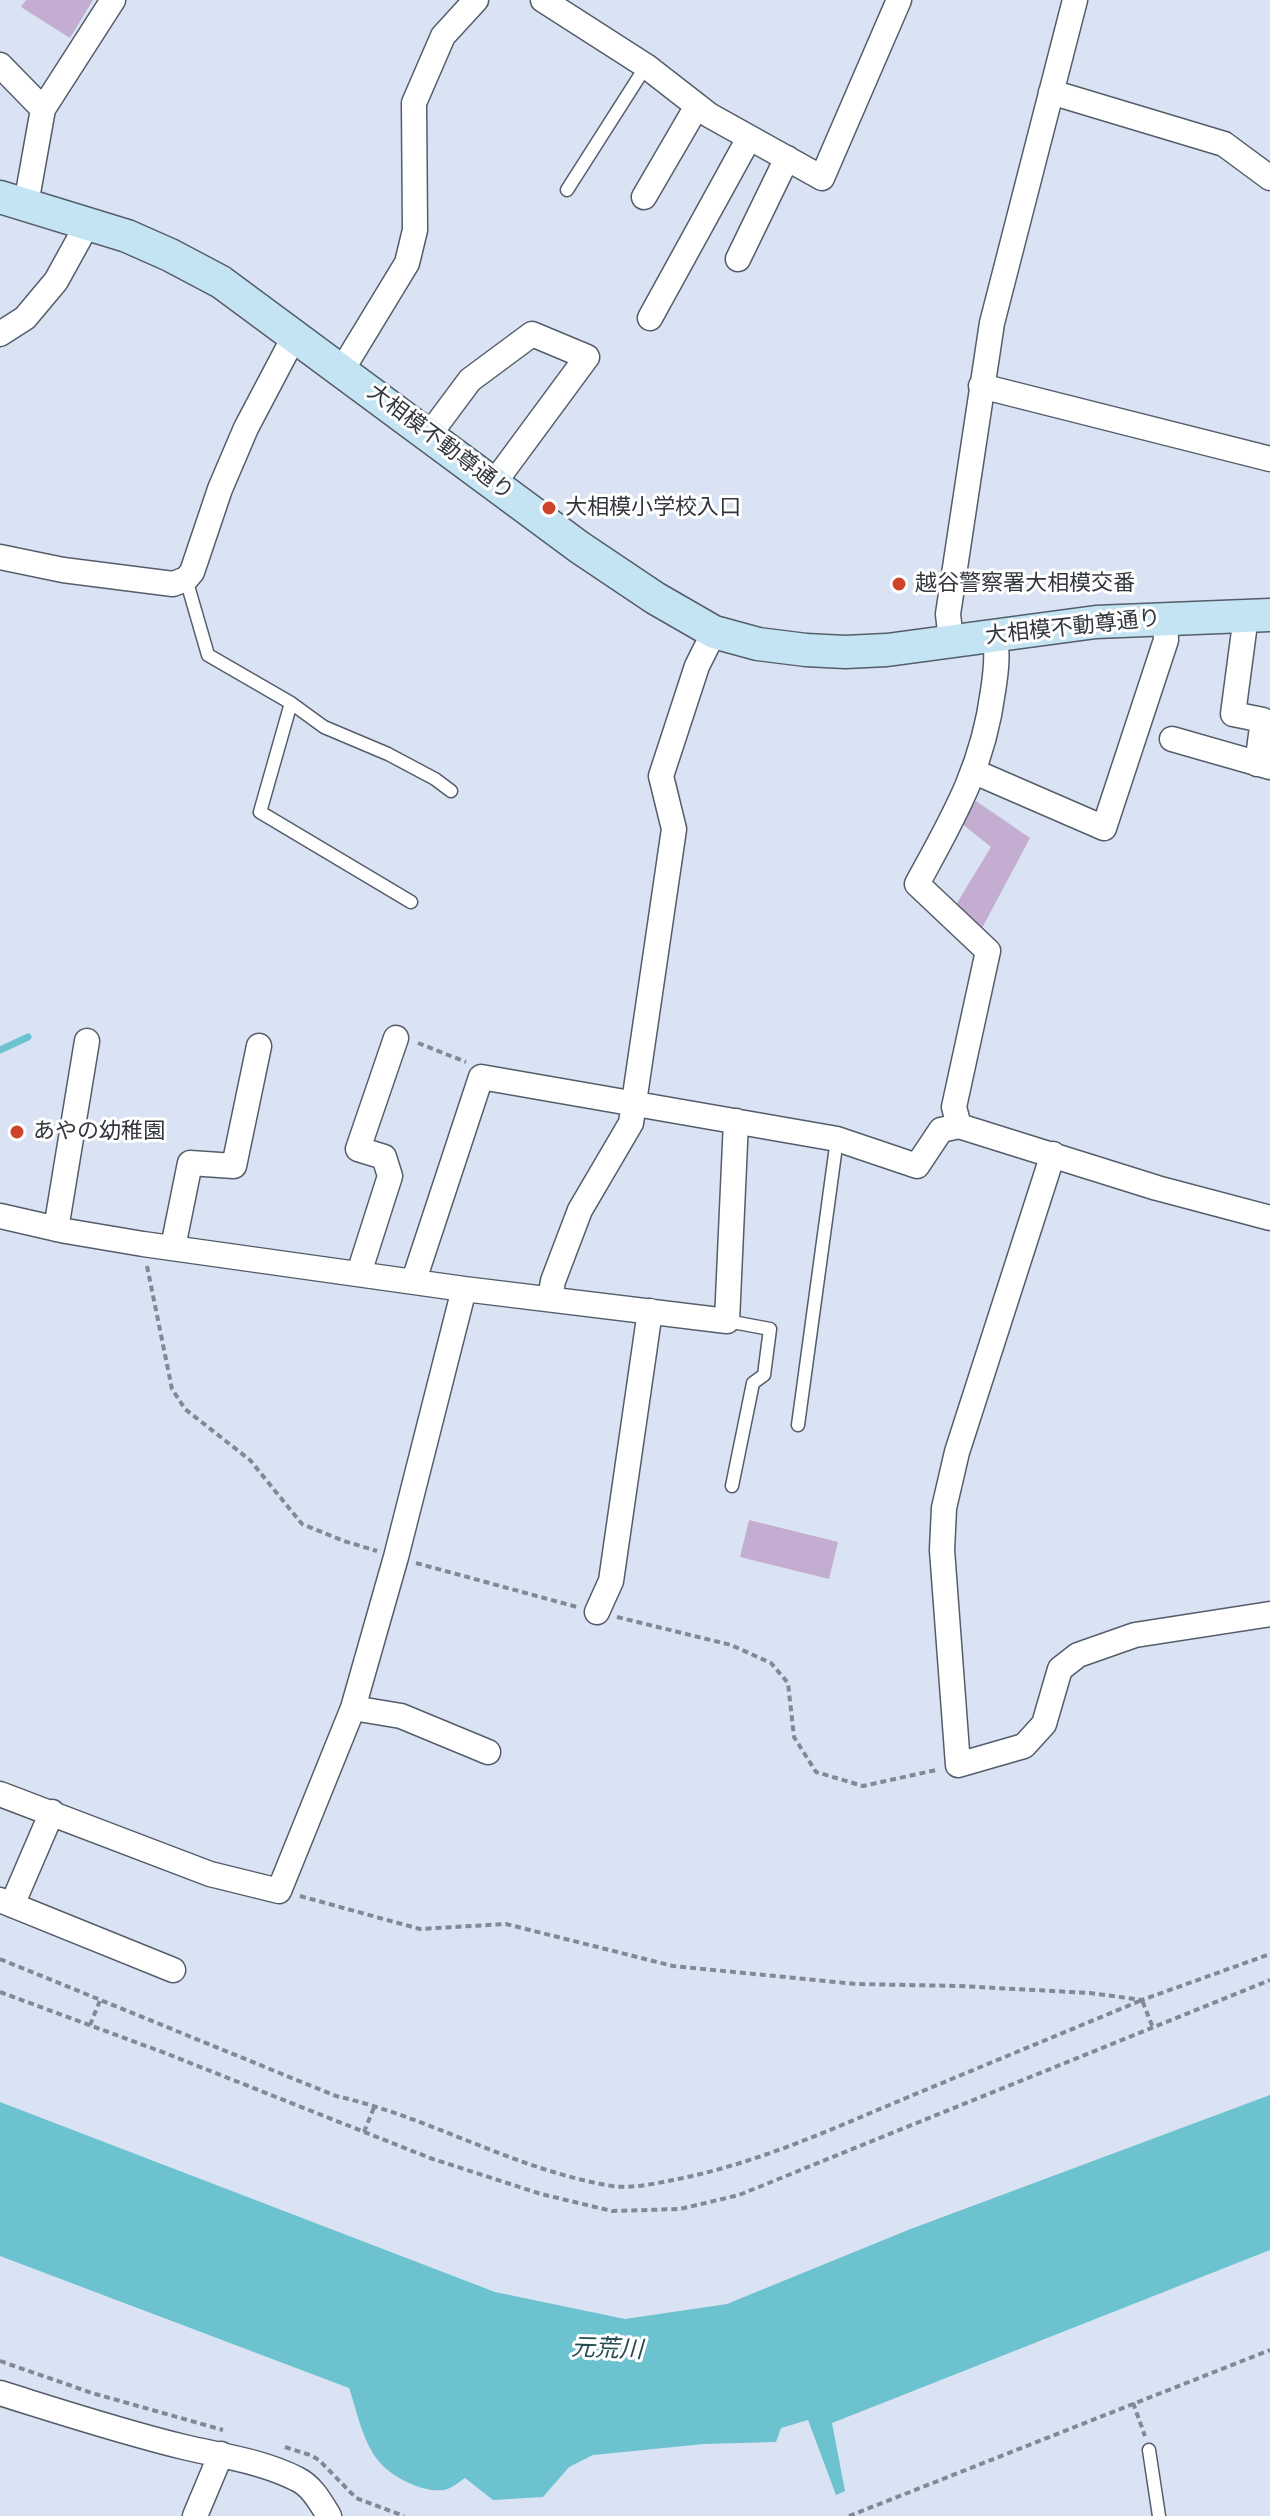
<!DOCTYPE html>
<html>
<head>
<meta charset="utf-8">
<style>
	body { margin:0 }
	canvas { display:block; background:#d9e3f3 }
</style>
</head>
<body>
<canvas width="1270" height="2516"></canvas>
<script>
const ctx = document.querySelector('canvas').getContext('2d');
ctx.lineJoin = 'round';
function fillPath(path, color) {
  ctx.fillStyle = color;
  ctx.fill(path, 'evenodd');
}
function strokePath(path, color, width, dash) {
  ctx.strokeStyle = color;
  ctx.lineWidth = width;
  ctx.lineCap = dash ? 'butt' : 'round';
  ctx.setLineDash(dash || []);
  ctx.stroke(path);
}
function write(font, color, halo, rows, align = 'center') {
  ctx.font = font + ' "DejaVu Sans","Noto Sans JP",sans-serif';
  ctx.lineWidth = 6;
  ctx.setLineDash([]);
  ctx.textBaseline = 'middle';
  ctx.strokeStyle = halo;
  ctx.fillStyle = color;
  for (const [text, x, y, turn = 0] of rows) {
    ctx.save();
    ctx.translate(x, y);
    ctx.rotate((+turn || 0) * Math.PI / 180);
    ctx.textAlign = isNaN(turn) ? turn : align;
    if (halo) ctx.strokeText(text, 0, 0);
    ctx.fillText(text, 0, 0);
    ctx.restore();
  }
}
fillPath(new Path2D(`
	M26,0H93L70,38L21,7Z
	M976,801L1030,838L981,930L954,908L991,847L961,823Z
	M749,1520L838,1542L829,1579L740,1557Z`), '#c3add0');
fillPath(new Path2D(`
	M1270,2095V2250L832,2423L845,2491L836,2495L808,2420L781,2428L776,2442L704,2444L593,2455L569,2467L543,2497L493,2500L465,2478C459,2482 451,2489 444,2490C422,2493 389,2476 377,2459C362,2439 357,2411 349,2388L0,2256V2102L495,2292L625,2319L727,2304L908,2230Z`), '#6cc2ce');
strokePath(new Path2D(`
	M0,1050L28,1037`), '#6cc2ce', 7);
const lane = new Path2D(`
	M567,190L646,66
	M186,579L208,655L291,703L324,727L388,754L435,779L451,791
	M291,703L260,812L411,902
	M727,1321L770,1329L764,1375L753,1383L732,1486
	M798,1425L837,1139
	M1149,2450L1159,2516`);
const street = new Path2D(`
	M543,0L646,66L709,115L822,178L899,0
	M0,65L43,109
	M1051,92L1224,144L1270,178
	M644,197L697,106
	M26,204L43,109L113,0
	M738,259L787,158
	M650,318L749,138
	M0,334L25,318L56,281L88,223
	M342,370L407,263L415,230L414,103L443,36L476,0
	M981,386L1270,459
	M429,435L470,380L532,334L587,357L494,483
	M0,557L63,570L173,584L186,579L192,572L220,489L246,428L295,335
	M1246,616L1233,714L1263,720L1257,764
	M951,641L948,614L992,323L1075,0
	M1172,739L1270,767
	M975,772L1104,828L1166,640L1165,618
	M959,1126L954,1107L988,951L917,884C953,818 983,768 993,691C996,672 998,655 995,636
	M1053,1154L957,1452L944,1508L942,1550L958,1765L1024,1746L1044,1724L1060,1669L1078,1655L1135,1635L1270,1614
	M0,1216L66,1231L143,1244L464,1289L727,1321L736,1121
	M56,1229L87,1041
	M173,1247L190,1163L234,1166L259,1046
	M359,1273L390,1176L384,1157L358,1149L396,1038
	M414,1280L481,1077L837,1139L917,1166L941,1130L959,1126L1157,1188L1270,1218
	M550,1298L553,1281L580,1210L631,1123L674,829L661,776L697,666L714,632
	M597,1612L611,1581L650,1311
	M353,1708L401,1716L488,1752
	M0,1794L210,1874L279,1891L353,1708L396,1557L464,1289
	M0,1900L173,1970
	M12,1905L52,1812
	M0,2393C61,2412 122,2432 184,2447C221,2456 262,2461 297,2479C312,2486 321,2503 329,2516
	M195,2516L221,2454`);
const secondary = new Path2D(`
	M0,197L127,236L170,255L221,282L579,547L655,598L714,632L758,644L806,650L845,652L887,650L1096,622L1270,615`);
strokePath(lane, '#545d6a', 15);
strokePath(street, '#545d6a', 27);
strokePath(secondary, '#545d6a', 35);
strokePath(new Path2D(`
	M418,1043L466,1062
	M147,1266L172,1389L185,1409L250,1460L302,1524L344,1541L377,1551
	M416,1563L577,1607
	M617,1617L731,1645L771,1663L788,1683L794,1737L816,1772L863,1786L936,1770
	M300,1896L420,1929L506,1924L673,1966L856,1984L959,1986L1090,1993L1142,2000L1270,1954
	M0,1959L336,2096C430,2117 515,2170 612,2186C633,2189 657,2183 678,2179C758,2163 832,2129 906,2098C985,2065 1063,2033 1142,2000L1153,2028
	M0,1992L165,2053L430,2158L541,2194L612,2211L680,2209L739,2195L1270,1980
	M90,2025L101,1998
	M364,2132L375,2105
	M0,2361L92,2393L223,2430
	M1133,2403L1145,2436
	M285,2447L310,2455L319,2460L356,2498L404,2516
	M849,2516L1270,2350`), '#828994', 4, [6, 4]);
strokePath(lane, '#fff', 12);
strokePath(street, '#fff', 24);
strokePath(secondary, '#c4e4f3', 32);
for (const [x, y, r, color] of [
	[549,508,8,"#cf432b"],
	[899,584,8,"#cf432b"],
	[17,1132,8,"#cf432b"]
]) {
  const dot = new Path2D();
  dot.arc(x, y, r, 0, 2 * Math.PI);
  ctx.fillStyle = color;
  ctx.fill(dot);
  strokePath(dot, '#fff', 3);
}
write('22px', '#33373d', '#fff', [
	["大相模不動尊通り",440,443,37],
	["大相模不動尊通り",1073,628,-6]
]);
write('22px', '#33373d', '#fff', [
	["大相模小学校入口",565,508],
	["越谷警察署大相模交番",915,584],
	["あやの幼稚園",33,1132]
], 'left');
write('italic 24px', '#244c52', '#fff', [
	["元荒川",607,2350,2]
]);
</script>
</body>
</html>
